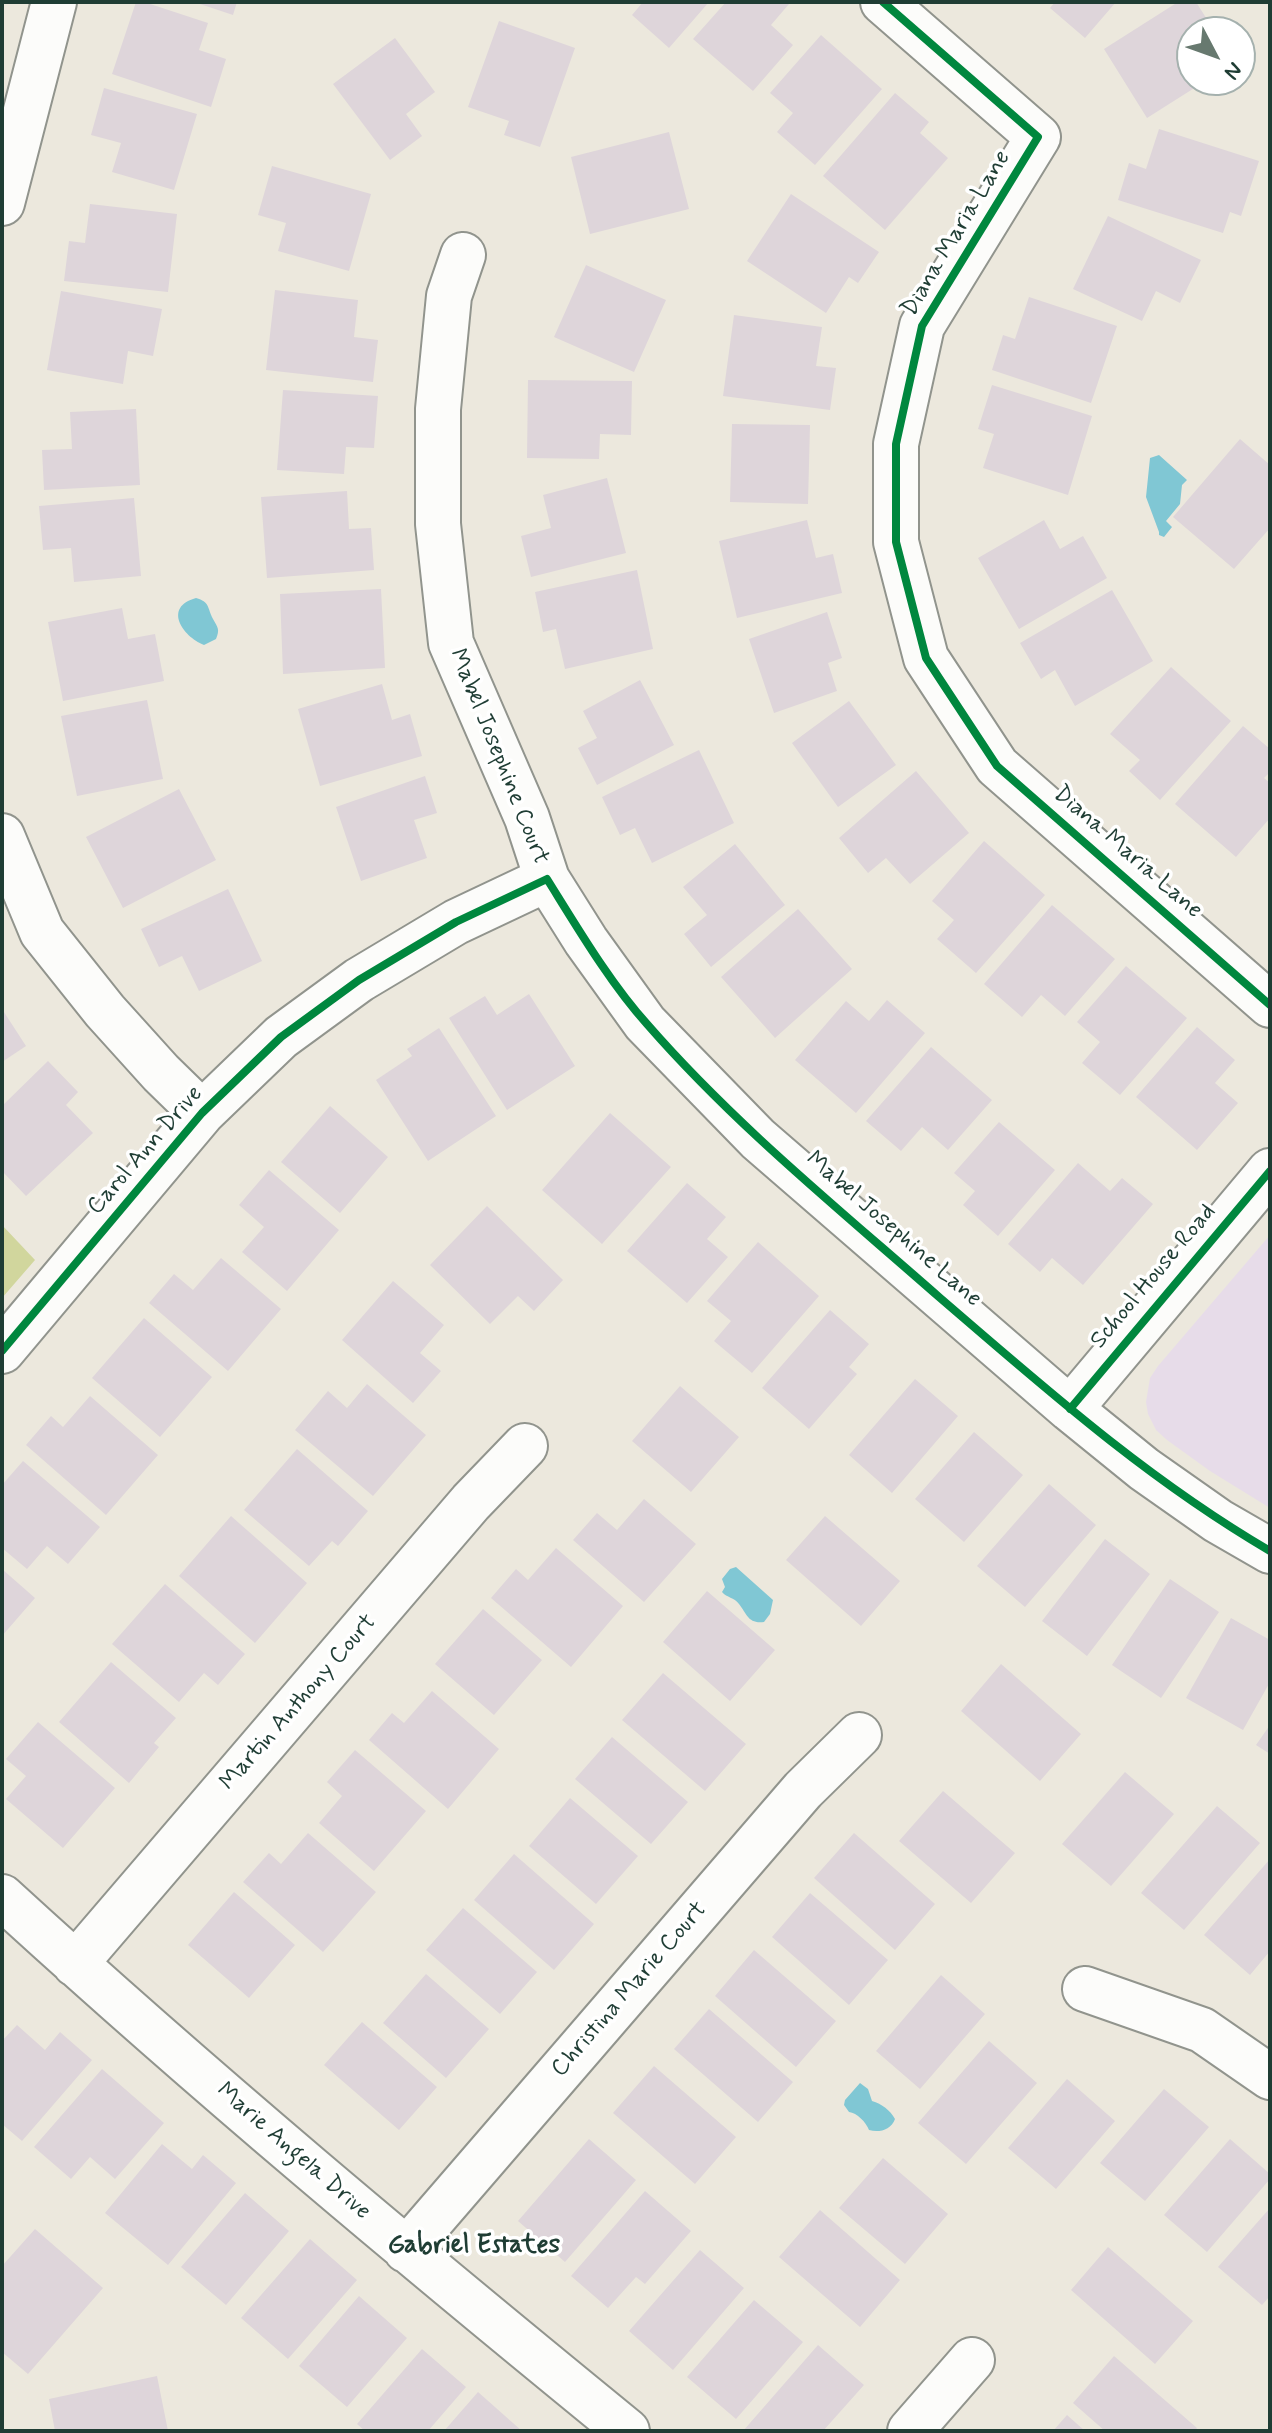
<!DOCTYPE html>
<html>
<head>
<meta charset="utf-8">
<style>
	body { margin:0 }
	#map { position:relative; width:1272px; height:2433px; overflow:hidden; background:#ece8dd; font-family:Mynerve,sans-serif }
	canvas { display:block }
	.frame { position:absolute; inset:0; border:4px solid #1f3d34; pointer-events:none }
	.north { position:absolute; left:1176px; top:16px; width:80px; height:80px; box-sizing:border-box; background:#fff; border:2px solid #a5b1ae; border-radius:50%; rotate:131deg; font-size:22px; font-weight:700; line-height:32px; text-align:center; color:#1f3d34 }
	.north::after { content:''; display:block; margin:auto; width:28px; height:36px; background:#67796f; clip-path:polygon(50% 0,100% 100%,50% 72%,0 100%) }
</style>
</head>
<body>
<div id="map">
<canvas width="1272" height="2433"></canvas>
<div class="frame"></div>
<div class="north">N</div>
</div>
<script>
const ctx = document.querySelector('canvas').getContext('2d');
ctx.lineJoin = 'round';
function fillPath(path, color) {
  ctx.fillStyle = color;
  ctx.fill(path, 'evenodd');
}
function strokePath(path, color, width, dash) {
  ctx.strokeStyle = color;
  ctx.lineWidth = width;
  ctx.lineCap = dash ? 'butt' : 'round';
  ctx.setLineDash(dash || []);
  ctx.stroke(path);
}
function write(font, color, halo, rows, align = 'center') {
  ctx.font = font + ' Mynerve,sans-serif';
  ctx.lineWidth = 7;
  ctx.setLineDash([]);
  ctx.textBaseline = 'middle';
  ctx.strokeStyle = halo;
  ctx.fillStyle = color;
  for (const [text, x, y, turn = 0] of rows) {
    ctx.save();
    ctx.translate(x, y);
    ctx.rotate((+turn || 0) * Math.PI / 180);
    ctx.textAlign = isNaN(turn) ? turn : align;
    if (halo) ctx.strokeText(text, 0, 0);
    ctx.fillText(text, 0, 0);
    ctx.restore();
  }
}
fillPath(new Path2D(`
	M1270,1235V1508L1210,1471L1167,1440L1156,1430L1148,1414L1146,1402L1150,1378L1158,1366Z`), '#e7dce9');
fillPath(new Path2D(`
	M2,1225L35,1260L2,1298Z`), '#d1d69d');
fillPath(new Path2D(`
	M1159,455L1187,480L1182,485L1180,504L1166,521L1172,527L1164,537L1159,535V532L1146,497L1150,458Z
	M196,598C210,602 207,607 213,619C218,628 220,629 216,639L204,645C182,636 163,607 196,598Z
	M736,1567L773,1600L770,1614L764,1622C748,1624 747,1614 739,1604C734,1597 727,1598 722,1592L725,1587L722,1579L730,1569Z
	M860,2083L868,2089L872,2101C882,2104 890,2110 895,2119C891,2130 879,2133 869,2130C866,2122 857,2113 849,2112L844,2105L845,2100Z`), '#80c7d4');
fillPath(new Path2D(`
	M136,2H144L208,23L199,50L226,59L211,107L112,74Z
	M194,2H237L233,15Z
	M643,2H709L669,48L632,15Z
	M726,2H787L789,4L771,25L793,45L753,91L693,39Z
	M1055,2H1116L1085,38L1050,8Z
	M1178,2H1196L1215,32H1192V80H1207L1147,118L1104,49Z
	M499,21L575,48L540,147L504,135L509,121L468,107Z
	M821,35L882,89L815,165L777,132L793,113L770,93Z
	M395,38L435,92L406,114L422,136L390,160L333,84Z
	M104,88L197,114L174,190L112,172L121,143L91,135Z
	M895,93L929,122L920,133L948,158L885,230L823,176Z
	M1159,129L1259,161L1241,216L1230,212L1223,233L1118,200L1129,163L1146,169Z
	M669,132L689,209L590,234L571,157Z
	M272,166L371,194L349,271L278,251L286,223L258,215Z
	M791,194L879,252L858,283L849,277L826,313L747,261Z
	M90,204L177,214L168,292L64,281L69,241L85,243Z
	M1108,216L1201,260L1180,303L1156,291L1142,321L1073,289Z
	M586,265L666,300L634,372L554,337Z
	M275,290L358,300L354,337L378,340L373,382L266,370Z
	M61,291L162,309L153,356L128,351L123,384L47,370Z
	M1029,297L1117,326L1091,403L992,370L1003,335L1015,339Z
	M734,315L822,327L816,366L836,368L830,410L723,396Z
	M528,380L632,381L631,435L600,434L599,459L527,458Z
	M992,385L1092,416L1068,495L983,468L994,434L978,429Z
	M283,390L378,396L374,448L346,447L344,474L277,470Z
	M136,409L140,485L44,490L42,450L72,449L70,412Z
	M732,424L810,425L808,504L730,502Z
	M1240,439L1270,465V528L1234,569L1173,517Z
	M607,478L626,553L531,577L521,536L551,528L543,495Z
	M347,491L349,529L371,528L374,570L267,578L261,497Z
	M134,498L141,576L74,582L71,548L43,550L39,506Z
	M807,520L816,558L833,554L842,593L737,618L719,541Z
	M1044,520L1060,549L1083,536L1107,578L1019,629L978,558Z
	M637,570L653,649L565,669L556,629L543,632L535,592Z
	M381,589L385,668L283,674L280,594Z
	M1112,590L1153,661L1075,706L1055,670L1041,679L1020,643Z
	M122,608L128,639L155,634L164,681L63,701L48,622Z
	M827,612L842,658L828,663L837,691L774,713L749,639Z
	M1171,667L1231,721L1160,800L1129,771L1140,760L1110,734Z
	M640,680L674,745L597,785L578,748L597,738L583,711Z
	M382,684L392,720L410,714L422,756L320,786L298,709Z
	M147,700L163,779L77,796L61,716Z
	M849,701L896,765L838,807L792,743Z
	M1243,726L1270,749V772L1264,778L1270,783V818L1236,857L1175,804Z
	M699,750L734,823L652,863L635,828L620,835L602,797Z
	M916,771L969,833L910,884L886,858L868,873L839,838Z
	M425,776L437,813L414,820L427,858L361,881L336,807Z
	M179,789L216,860L123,908L86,837Z
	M984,841L1045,895L976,973L937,939L954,920L932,901Z
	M735,844L785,905L711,967L684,934L707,915L683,887Z
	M228,889L262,961L199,991L182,956L159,967L141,929Z
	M1052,905L1115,959L1065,1016L1041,995L1022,1017L984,984Z
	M798,909L852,969L775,1038L721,977Z
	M1126,966L1187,1018L1120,1095L1082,1063L1100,1042L1077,1022Z
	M529,994L575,1066L507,1110L449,1018L485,996L497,1015Z
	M887,1000L925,1033L856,1113L795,1060L846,1001L869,1021Z
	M2,1009L26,1046L2,1062Z
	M1197,1027L1235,1060L1215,1083L1238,1103L1197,1150L1136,1097Z
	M439,1028L496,1116L428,1161L376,1080L412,1056L407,1049Z
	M931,1047L992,1100L948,1150L922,1127L901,1151L866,1121Z
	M48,1061L78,1092L66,1105L93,1133L26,1196L2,1171V1106Z
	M330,1106L388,1157L340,1213L281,1162Z
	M610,1113L671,1167L602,1244L542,1190Z
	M999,1122L1055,1170L998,1236L963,1205L975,1191L954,1173Z
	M1078,1163L1110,1191L1122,1178L1153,1204L1083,1285L1052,1258L1040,1272L1008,1244Z
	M269,1170L339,1230L287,1291L242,1252L264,1227L239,1205Z
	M687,1183L726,1217L707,1239L728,1257L687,1303L627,1251Z
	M487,1206L563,1280L534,1311L518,1296L490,1324L430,1265Z
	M758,1242L819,1296L752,1373L714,1341L731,1321L707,1301Z
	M221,1258L281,1309L228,1371L149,1303L174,1274L193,1290Z
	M393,1281L444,1325L420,1353L441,1371L413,1403L342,1340Z
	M830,1310L869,1344L849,1367L857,1374L809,1429L762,1388Z
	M144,1318L212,1377L160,1437L92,1378Z
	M915,1379L958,1416L892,1493L849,1455Z
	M367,1384L426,1435L373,1496L295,1430L328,1391L347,1408Z
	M680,1386L739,1437L691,1492L632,1441Z
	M90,1396L158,1455L106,1515L26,1445L51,1416L63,1427Z
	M974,1432L1023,1475L964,1542L915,1499Z
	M297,1449L368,1511L338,1546L332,1541L309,1566L244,1510Z
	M23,1461L100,1527L68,1564L47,1546L27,1569L2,1548V1485Z
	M1049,1484L1096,1525L1025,1607L977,1566Z
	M644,1499L696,1544L644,1602L573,1540L597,1513L617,1530Z
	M231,1516L307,1583L255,1643L179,1576Z
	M825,1516L900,1581L861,1626L786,1560Z
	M1105,1539L1150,1574L1087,1656L1042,1621Z
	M556,1548L623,1606L571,1667L491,1598L516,1569L528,1580Z
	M2,1569L35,1598L2,1636Z
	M1170,1579L1219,1612L1161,1698L1112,1665Z
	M165,1584L245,1654L218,1685L204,1673L179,1702L112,1644Z
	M707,1591L775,1650L730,1701L663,1642Z
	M483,1609L542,1660L494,1715L435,1664Z
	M1231,1618L1270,1640V1682L1243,1730L1186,1698Z
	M111,1662L176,1718L154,1743L159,1747L129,1783L59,1722Z
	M1001,1664L1081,1734L1040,1781L961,1711Z
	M663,1673L746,1744L705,1791L622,1720Z
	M432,1691L499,1749L448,1809L369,1740L392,1713L404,1723Z
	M38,1722L115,1788L63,1848L6,1799L26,1776L6,1759Z
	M1270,1725V1754L1256,1745Z
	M612,1737L688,1802L651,1844L575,1779Z
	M355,1750L426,1811L374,1871L319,1823L342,1796L327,1782Z
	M1125,1772L1174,1814L1111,1886L1062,1844Z
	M943,1791L1015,1853L971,1903L899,1841Z
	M570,1798L638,1856L596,1904L529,1846Z
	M1217,1806L1260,1843L1184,1930L1141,1893Z
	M308,1833L376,1892L323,1952L243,1882L269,1853L281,1864Z
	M854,1833L935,1904L895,1950L814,1878Z
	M514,1854L594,1924L554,1970L474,1900Z
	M1270,1859V1951L1250,1975L1204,1935Z
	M234,1892L295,1945L249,1998L188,1945Z
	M810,1893L888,1960L849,2005L772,1937Z
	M463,1908L537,1972L500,2014L426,1950Z
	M754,1950L836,2021L796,2067L715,1996Z
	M426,1974L489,2029L446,2078L383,2023Z
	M941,1975L985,2014L920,2089L876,2051Z
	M709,2009L793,2082L758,2122L674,2049Z
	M362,2022L437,2087L399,2130L324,2065Z
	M17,2025L45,2050L60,2032L92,2060L22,2141L2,2124V2041Z
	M989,2041L1037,2083L966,2164L918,2123Z
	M654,2066L736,2137L695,2184L613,2113Z
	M102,2069L164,2123L115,2179L90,2157L71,2179L34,2147Z
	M1067,2079L1115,2121L1056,2189L1008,2148Z
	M1164,2089L1209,2127L1145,2201L1100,2163Z
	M589,2139L636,2180L565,2262L518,2221Z
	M1230,2139L1270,2174V2179L1207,2252L1164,2215Z
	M162,2144L192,2169L203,2155L236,2183L168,2265L105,2213Z
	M883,2158L948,2214L905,2264L839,2208Z
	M645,2191L691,2231L645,2284L636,2277L608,2308L571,2276Z
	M245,2193L289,2231L226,2305L181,2267Z
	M1270,2208V2296L1262,2305L1218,2267Z
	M820,2210L900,2280L860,2327L779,2257Z
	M35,2229L103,2288L28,2374L2,2352V2266Z
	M310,2239L357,2280L288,2359L241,2318Z
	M1108,2247L1193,2321L1155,2364L1071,2290Z
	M700,2250L744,2288L673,2370L629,2331Z
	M359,2296L407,2338L347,2407L299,2366Z
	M754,2300L803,2342L736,2419L687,2377Z
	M818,2345L864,2385L823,2431H743Z
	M422,2349L466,2387L428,2431H365L357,2424Z
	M1114,2356L1197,2428L1195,2431H1105L1073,2403Z
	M157,2376L168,2431H55L49,2399Z
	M478,2392L522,2431H444Z
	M1067,2415L1085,2431H1053Z`), '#ded5da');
const minor = new Path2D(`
	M883,2L1038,137L922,326L896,444V542L926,658L997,766L1270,1005
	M2,203L54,2
	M463,255L449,296L438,409V524L451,643L527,818L547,879L586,941L645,1023L758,1139L1070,1409L1144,1469L1218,1521L1270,1551
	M2,836L42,932L105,1011L161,1073L202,1113
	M2,1351L202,1113L281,1037L359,980L456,922L547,879
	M1070,1409L1270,1171
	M2,1897C204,2082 415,2258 627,2431
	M75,1964L471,1502L525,1446
	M1085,1989L1202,2030L1270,2077
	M406,2250L803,1790L859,1735
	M910,2431L972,2360`);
strokePath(minor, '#91948d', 48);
strokePath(minor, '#fcfcfa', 44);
strokePath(new Path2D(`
	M883,2L1038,137L922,326L896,444V542L926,658L997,766L1270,1005
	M2,1351L202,1113L281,1037L359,980L456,922L547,879C577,927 610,983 647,1024C735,1125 839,1209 939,1297C1046,1389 1147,1479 1270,1551
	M1070,1409L1270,1171`), '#00873e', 8);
write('24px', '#1f3d34', '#fff', [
	["Diana Maria Lane",957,234,-59],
	["Mabel Josephine Court",498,757,68],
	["Diana Maria Lane",1127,853,41],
	["Carol Ann Drive",146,1151,-49],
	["Mabel Josephine Lane",893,1230,41],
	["School House Road",1154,1277,-50],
	["Martin Anthony Court",299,1703,-49],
	["Christina Marie Court",630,1990,-49],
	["Marie Angela Drive",293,2152,41]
]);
write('bold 26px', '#1f3d34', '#fff', [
	["Gabriel Estates",474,2247]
]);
</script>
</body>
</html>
